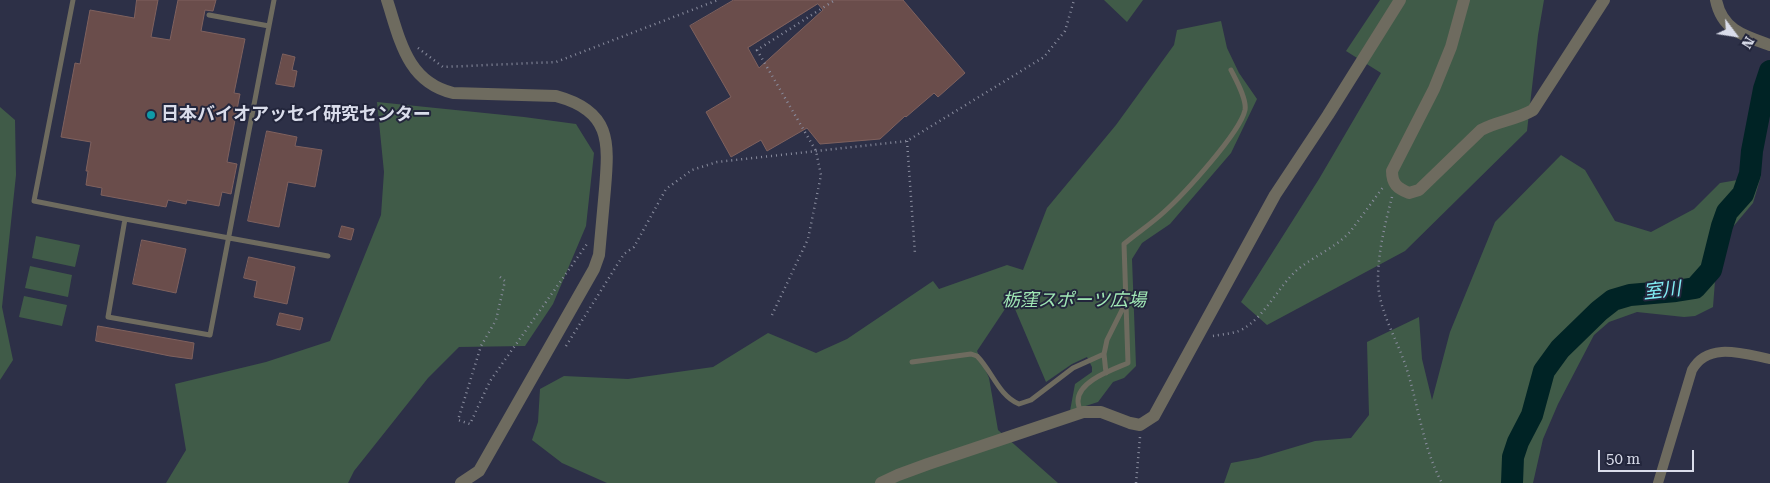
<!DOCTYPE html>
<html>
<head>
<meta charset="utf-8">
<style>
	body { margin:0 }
	#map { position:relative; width:1770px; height:483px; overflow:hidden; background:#2d3047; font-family:"Roboto Serif",serif }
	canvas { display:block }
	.north { position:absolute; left:1710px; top:10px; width:50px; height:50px; -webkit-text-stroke:4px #23263c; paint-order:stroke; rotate:121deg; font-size:14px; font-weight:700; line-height:20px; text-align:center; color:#daddeb }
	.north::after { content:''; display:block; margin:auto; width:18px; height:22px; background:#daddeb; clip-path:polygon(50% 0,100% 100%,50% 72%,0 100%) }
	.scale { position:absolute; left:1598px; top:450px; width:96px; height:22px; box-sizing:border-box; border:2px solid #daddeb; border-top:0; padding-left:6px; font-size:15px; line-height:18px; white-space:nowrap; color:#daddeb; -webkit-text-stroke:4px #23263c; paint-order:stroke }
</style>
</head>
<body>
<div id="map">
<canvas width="1770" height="483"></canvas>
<div class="north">N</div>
<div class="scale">50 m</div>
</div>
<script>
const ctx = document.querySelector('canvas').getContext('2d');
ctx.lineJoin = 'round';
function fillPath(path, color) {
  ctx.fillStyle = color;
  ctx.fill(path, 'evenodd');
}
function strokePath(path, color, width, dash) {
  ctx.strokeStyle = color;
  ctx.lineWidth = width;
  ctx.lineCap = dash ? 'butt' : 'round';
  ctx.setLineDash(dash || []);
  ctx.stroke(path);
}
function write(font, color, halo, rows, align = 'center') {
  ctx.font = font + ' "Roboto Serif","Noto Sans JP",serif';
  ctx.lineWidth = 4;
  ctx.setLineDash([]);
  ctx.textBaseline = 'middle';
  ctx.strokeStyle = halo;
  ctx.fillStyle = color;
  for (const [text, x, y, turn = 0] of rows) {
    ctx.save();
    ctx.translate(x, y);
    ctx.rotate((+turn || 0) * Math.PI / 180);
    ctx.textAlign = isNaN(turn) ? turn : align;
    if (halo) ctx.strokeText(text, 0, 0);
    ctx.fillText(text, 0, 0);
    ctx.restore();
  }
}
fillPath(new Path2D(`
	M1104,0H1143L1127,22Z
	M1380,0H1544L1538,35L1527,131L1405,251L1267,325L1241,302L1319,179L1381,73L1346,51Z
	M1221,21L1227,48L1239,73L1257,99L1231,153L1170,224L1142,243L1132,259L1136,366L1124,378L1113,382L1098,402L1070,411L1075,384L1092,372V367L1087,357L1072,364L1046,382L1015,309L1017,291L977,351L989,378L998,430L1058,483H607L562,463L532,440L538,422L540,389L564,376L628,379L713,367L768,333L816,353L847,339L933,281L939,289L1007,265L1023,270L1047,208L1116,125L1174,45L1177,30Z
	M377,102L524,117L576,124L594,153L586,226L553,304L525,346L459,347L428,378L354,471L348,483H166L186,450L175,384L266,362L330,341L381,215L384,172Z
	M0,107L15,120L16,175L2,307L13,360L0,380Z
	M1561,155L1585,170L1615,221L1651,232L1694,209L1720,183L1761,176L1753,203L1732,228L1715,281L1713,307L1695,316L1684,317L1637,312L1609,322L1594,335L1558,404L1543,439L1533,483H1224L1231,463L1258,458L1315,441L1351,438L1369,415L1367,342L1419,317L1422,359L1432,400L1450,332L1495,222Z
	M36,236L80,245L75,267L32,258Z
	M30,266L72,275L68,297L25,288Z
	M24,296L67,305L62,326L19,317Z`), '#405b48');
strokePath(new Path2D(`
	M1512,483L1513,457L1518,442L1532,415L1544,371L1560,349L1599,311L1613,300L1630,295L1676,291L1695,288L1711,270L1722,226L1727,212L1743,194L1750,174L1752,151L1764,89L1770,71`), '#002325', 22);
const building = new Path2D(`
	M137,0H158L151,37L170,40L178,0H216L213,11L205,10L201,31L245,39L234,93L240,94L227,162L237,164L231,194L222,192L219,206L187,200L186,204L168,200L166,207L101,195L102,188L86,185L88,171H86L91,142L61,137L75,63L80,64L90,10L134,18Z
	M734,0H903L965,73L938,97L934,93L906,117L905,116L880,139L820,144L807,128L767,151L761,140L731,157L706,112L731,97L690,26ZM818,4L823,10L759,68L748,48Z
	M283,54L295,57L292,70L297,71L294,87L276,84Z
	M267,131L297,137L295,146L322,150L315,187L288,182L279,227L248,221Z
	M342,226L354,229L351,240L339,237Z
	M142,240L186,249L176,293L133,284Z
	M249,257L295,267L287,304L254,297L257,281L244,278Z
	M280,313L303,318L300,330L277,325Z
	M98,326L194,343L192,359L170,356L96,341Z`);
fillPath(building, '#6a4d4b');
strokePath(building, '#7f615e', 1);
strokePath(new Path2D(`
	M418,48L443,67L556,62L718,0
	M907,141L915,254
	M1392,197C1385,224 1378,252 1378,280C1378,311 1398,340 1407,370C1419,408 1423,448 1442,483
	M500,277L505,281L496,320L481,346L458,420L470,424L490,381L587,244
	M772,315L808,239L821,175L816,151L757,50L835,0
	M1213,336C1223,334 1237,334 1246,327C1266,314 1279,286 1297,270C1314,256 1335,248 1350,232L1384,186
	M566,346L624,254L634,247L666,189L692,170L717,162L907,141L1044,57L1065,31L1074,0
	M1136,483L1140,437`), '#8a8d9f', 2.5, [1, 4]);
strokePath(new Path2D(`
	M73,0L34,201L125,219
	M274,0L269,26L210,335L108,317L125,219L328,256
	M209,15L269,26
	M912,362L971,354L977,356C992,371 999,396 1019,404L1031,400L1073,368L1104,354
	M1106,373L1104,354L1107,340L1126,302
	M1080,413C1080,409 1078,405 1078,401C1078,381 1112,370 1128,363L1124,244C1137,233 1151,224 1164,212C1183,195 1240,133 1245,110C1247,99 1236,80 1231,70`), '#6e6b5f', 5);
strokePath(new Path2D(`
	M1658,483L1692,370C1708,341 1744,354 1770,359`), '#6e6b5f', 10);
strokePath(new Path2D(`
	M387,0C400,40 407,82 453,93L556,96C611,111 609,141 605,189C603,211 601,233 599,255L594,269L479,471L461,483
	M1464,0L1451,47L1434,89L1392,171C1392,184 1397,188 1409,193L1419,190L1481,130C1497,121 1516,120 1533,110L1604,0
	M1716,0C1722,30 1744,36 1770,45
	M881,483L898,475L928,464L1083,412H1101L1130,423L1140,425L1154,416L1275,195L1328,115L1400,0`), '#6e6b5f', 12);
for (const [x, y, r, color] of [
	[151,115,5,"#0f9aa8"]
]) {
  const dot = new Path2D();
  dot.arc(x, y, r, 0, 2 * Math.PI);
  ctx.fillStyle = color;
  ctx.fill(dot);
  strokePath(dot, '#23263c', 2);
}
write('bold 18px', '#daddeb', '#23263c', [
	["日本バイオアッセイ研究センター",161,115]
], 'left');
write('italic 18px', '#a0e7b5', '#23263c', [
	["栃窪スポーツ広場",1074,301]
]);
write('italic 19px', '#81ecf3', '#23263c', [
	["室川",1662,291,-6]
]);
</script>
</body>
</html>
